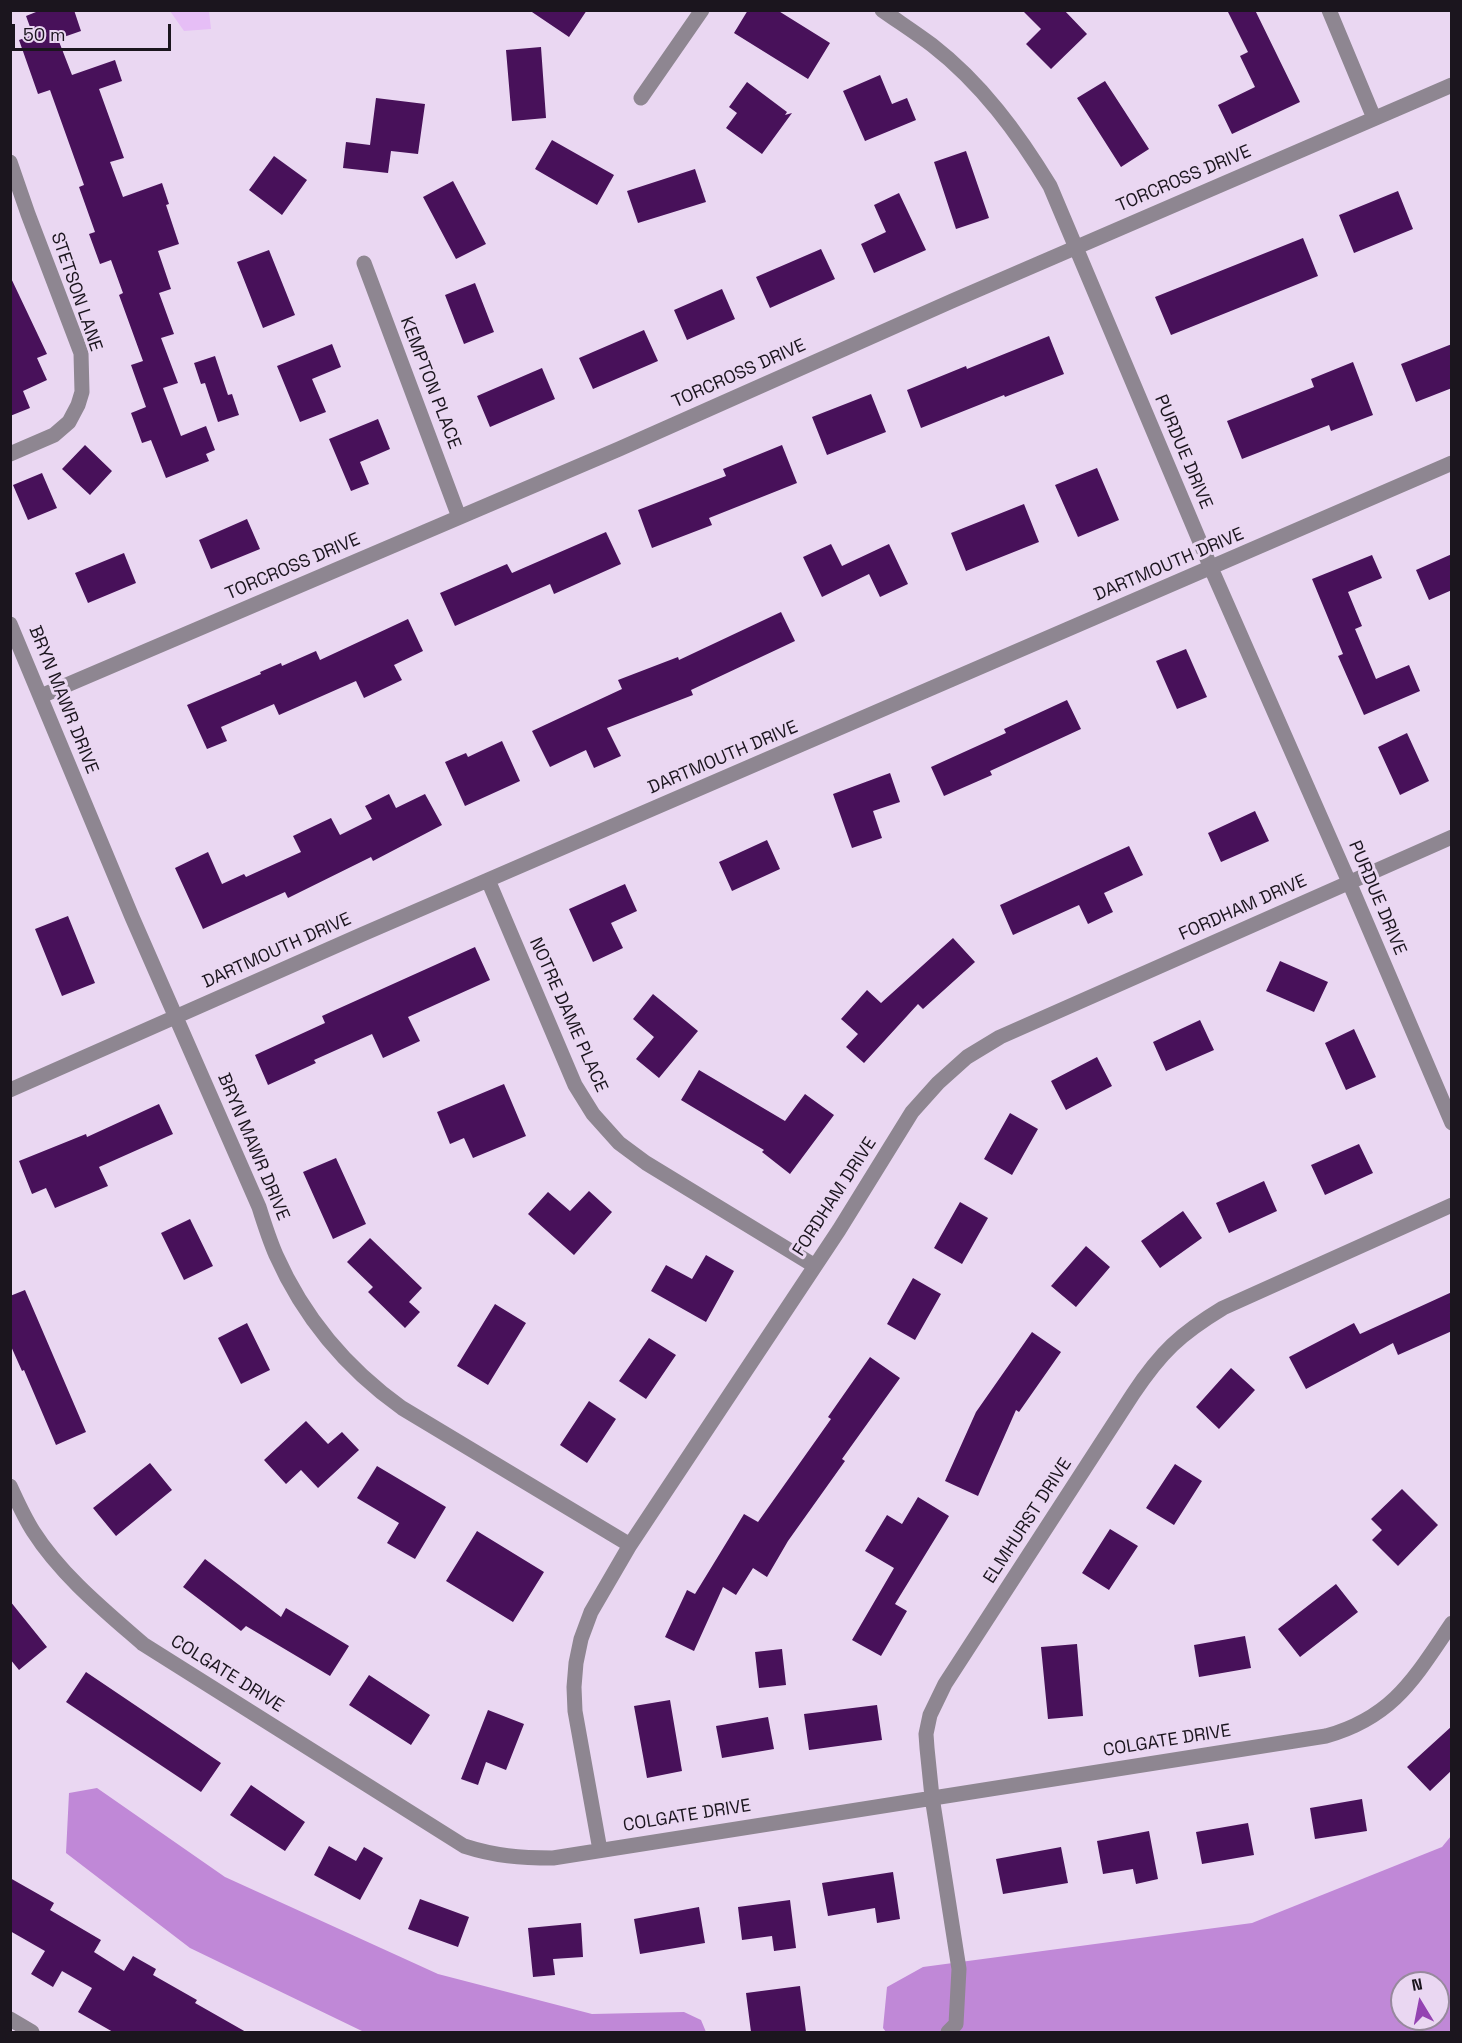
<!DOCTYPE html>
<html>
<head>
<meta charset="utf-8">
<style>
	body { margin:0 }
	#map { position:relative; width:1462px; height:2043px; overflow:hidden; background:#ead7f2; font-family:"Space Grotesk",sans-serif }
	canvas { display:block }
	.frame { position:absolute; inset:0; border:12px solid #1b151e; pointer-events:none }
	.north { position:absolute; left:1390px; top:1971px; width:60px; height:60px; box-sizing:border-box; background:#ead7f2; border:2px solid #97899d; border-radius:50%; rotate:350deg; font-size:16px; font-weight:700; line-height:24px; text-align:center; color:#1b151e }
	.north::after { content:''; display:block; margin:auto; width:21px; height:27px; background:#9443b2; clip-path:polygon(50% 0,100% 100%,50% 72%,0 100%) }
	.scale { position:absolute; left:12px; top:24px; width:159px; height:27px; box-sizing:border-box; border:3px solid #1b151e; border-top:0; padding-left:8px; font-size:18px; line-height:21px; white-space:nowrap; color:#1b151e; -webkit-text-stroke:4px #ead7f2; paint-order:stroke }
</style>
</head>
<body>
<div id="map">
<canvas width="1462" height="2043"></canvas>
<div class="frame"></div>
<div class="north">N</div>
<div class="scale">50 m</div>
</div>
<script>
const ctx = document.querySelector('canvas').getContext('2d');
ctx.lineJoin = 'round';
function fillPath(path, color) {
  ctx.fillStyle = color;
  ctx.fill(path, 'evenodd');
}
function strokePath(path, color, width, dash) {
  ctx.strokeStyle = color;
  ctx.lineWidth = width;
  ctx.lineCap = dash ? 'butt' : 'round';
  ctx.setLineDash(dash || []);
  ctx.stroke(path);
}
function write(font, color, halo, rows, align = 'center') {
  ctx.font = font + ' "Space Grotesk",sans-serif';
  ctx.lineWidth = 6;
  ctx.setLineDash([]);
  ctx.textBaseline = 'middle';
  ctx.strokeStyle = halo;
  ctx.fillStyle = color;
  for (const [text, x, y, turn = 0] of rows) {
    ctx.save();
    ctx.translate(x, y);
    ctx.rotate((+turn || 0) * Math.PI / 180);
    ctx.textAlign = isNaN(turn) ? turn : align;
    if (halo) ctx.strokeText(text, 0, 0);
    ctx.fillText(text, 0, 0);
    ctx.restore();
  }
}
fillPath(new Path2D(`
	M170,11H209L211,29L184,31Z`), '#e6bef6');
fillPath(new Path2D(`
	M97,1788L225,1877L438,1974L592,2014L684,2012L701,2020L706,2032H364L190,1948L66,1853L69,1793Z
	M1451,1836V2032H886L883,2028L887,1987L923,1967L1252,1923L1442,1847ZM1402,1983H1438V2019H1402Z`), '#c088d7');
fillPath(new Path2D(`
	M41,10H74L81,31L58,39L72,75L115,60L122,81L99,89L124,158L110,162L123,197L162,183L169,204L166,205L179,244L158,251L171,289L159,293L174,334L161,338L178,383L163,388L181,436L206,426L215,450L206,454L209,461L166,478L151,440L142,443L131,413L146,407L131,365L143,361L119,295L123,293L111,260L100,264L89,234L95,232L79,187L84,185L50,90L38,94L19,40L33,35L26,16Z
	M529,10H587L569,37Z
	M748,10H777L830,43L808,79L734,33Z
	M1022,10H1064L1087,34L1051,69L1026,44L1041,29Z
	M1227,10H1255L1300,102L1232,134L1218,105L1255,87L1240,56L1248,52Z
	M541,47L546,118L512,121L506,50Z
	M880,75L892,104L907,98L916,120L865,141L843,91Z
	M1105,81L1149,149L1121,167L1077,98Z
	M747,82L787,112L785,115L792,113L762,154L726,128L737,113L729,107Z
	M376,98L425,104L418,154L391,151L388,173L343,168L346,142L370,145Z
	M552,140L614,175L597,205L535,169Z
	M966,151L989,218L956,229L934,162Z
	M274,156L307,180L282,215L249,190Z
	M695,169L706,202L638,223L627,191Z
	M453,181L486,244L456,259L423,197Z
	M1398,191L1413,229L1354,253L1339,215Z
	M899,193L926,250L874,273L861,244L886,232L874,205Z
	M1303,238L1318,276L1171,335L1155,297Z
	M821,249L835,279L770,308L756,277Z
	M269,250L295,315L263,328L237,262Z
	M10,276L47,354L37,358L47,380L23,391L30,408L10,416Z
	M475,283L494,332L464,344L445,295Z
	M722,289L735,319L687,340L674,310Z
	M644,330L658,361L593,389L579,358Z
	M1049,336L1064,374L1005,397L1004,395L921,428L907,390L966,366L967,369Z
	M332,344L341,367L312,379L326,412L300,422L277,366Z
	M1452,344V388L1416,402L1401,364Z
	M215,356L228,395L232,394L239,415L218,422L205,383L201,384L194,363Z
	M1353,362L1373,415L1331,431L1329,425L1242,459L1227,421L1314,387L1311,379Z
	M542,368L555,399L490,427L477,396Z
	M871,394L886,432L827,455L812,417Z
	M378,419L390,449L360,462L369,484L351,491L329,439Z
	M85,445L112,471L90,495L62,469Z
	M782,445L797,483L709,518L712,525L652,548L638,510L726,476L723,469Z
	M1097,468L1119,520L1078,537L1055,485Z
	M42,473L57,508L28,520L13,485Z
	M1024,504L1039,542L966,571L951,533Z
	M247,519L260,549L211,569L199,540Z
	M606,532L621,564L554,594L550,584L455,626L440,593L507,564L512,573Z
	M831,544L842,566L889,544L908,584L880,597L869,574L822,597L803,557Z
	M124,553L136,583L88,603L75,573Z
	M1452,554V590L1429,600L1416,570Z
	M1372,555L1382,578L1348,592L1362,626L1355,629L1376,679L1409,665L1420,691L1364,715L1338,656L1343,654L1312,579Z
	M781,612L795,641L691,690L693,695L607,728L621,756L594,768L586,750L550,767L532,731L622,689L618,680L678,657L679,660Z
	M408,619L423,651L394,665L402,680L364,698L356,681L279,715L274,704L221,727L227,741L207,749L187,705L261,674L260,672L281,663L282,666L316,651L320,660Z
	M1186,649L1207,697L1177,709L1156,661Z
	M1067,700L1081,729L990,771L992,775L944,796L931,767L1006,733L1004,729Z
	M1407,733L1429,781L1400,795L1378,747Z
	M502,741L520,781L465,806L445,762L466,753L468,757Z
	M890,773L900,802L873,811L882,838L852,848L833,794Z
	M389,794L396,808L425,794L442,825L373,861L371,857L288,898L285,892L203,929L175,868L208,852L222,884L244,874L246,877L301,852L293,836L331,818L340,835L372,819L365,806Z
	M1255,811L1269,841L1221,862L1208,833Z
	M767,840L780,869L732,891L719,862Z
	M1129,846L1143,875L1104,893L1113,912L1088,924L1079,905L1013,935L1000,905Z
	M625,884L637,911L611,923L623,948L593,962L569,909Z
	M68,916L95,983L62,996L35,929Z
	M953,938L975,962L923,1009L918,1004L864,1063L846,1047L858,1034L841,1019L867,990L881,1003Z
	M475,947L490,980L408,1017L420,1041L383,1058L372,1034L314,1060L316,1063L268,1085L255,1055L325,1023L322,1016Z
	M1280,961L1328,982L1314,1012L1266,991Z
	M653,994L698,1031L659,1078L636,1059L654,1037L633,1019Z
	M1200,1020L1214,1050L1166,1071L1153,1042Z
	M1354,1029L1376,1077L1346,1090L1325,1043Z
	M1097,1057L1112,1086L1066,1110L1051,1081Z
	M699,1070L785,1121L805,1094L834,1115L790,1174L762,1152L764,1150L681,1100Z
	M504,1084L526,1136L473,1158L464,1138L450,1144L437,1112Z
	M159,1104L173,1134L99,1167L108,1186L55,1208L46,1188L32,1194L19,1161L86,1134L87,1137Z
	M1010,1113L1038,1129L1012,1175L984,1159Z
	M1359,1144L1373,1173L1325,1195L1311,1165Z
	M336,1158L366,1224L333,1239L303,1172Z
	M1264,1181L1277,1211L1229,1233L1216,1203Z
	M589,1191L612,1212L574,1255L528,1214L548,1192L570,1211Z
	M960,1202L988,1218L962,1264L934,1248Z
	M1183,1211L1202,1238L1160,1268L1141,1241Z
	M190,1219L213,1266L184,1280L161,1233Z
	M370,1238L422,1288L409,1302L420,1312L405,1328L368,1292L373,1287L347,1262Z
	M1086,1246L1110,1267L1076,1307L1051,1286Z
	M706,1255L734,1271L706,1322L651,1291L666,1265L692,1279Z
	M913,1278L941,1294L915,1340L887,1324Z
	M25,1290L86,1432L56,1445L24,1370L22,1371L10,1344V1296Z
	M1452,1292V1331L1398,1355L1393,1343L1306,1389L1289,1357L1354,1323L1360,1334Z
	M495,1304L526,1323L488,1385L457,1366Z
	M247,1323L270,1370L241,1384L218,1338Z
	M1032,1332L1061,1352L1019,1412L1016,1410L978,1496L945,1481L976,1412Z
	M649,1338L676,1355L646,1399L619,1381Z
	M870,1357L900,1378L842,1459L845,1461L788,1541L767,1577L753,1568L736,1595L723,1587L694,1651L665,1637L687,1590L695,1594L744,1514L758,1522L831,1419L828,1417Z
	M1231,1368L1255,1390L1219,1429L1196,1407Z
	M589,1401L616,1419L587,1463L560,1445Z
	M306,1421L328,1444L342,1432L359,1450L318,1488L301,1470L286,1484L264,1460Z
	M150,1463L172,1490L116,1536L93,1508Z
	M1175,1464L1202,1481L1174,1525L1146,1508Z
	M377,1466L446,1507L415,1559L387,1543L399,1523L357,1498Z
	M1402,1489L1438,1525L1398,1566L1372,1540L1382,1530L1371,1519Z
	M918,1497L949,1516L895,1604L907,1611L881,1656L852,1640L894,1568L865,1551L887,1515L902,1524Z
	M1110,1529L1138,1546L1109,1590L1082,1573Z
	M477,1531L544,1572L513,1622L446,1581Z
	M205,1559L281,1617L286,1608L349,1646L330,1676L246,1626L241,1631L183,1587Z
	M1336,1584L1358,1612L1300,1657L1278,1629Z
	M10,1601L47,1647L19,1670L10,1659Z
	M1245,1636L1251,1668L1199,1677L1194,1645Z
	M1077,1644L1083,1716L1048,1719L1041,1647Z
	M782,1649L786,1685L759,1688L755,1652Z
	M86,1672L221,1763L201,1792L66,1702Z
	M369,1675L430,1715L411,1745L349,1705Z
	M670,1700L682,1771L647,1778L634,1706Z
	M877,1705L882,1740L809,1750L804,1714Z
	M488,1710L524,1724L506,1770L486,1762L478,1785L461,1779Z
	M768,1717L774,1749L722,1758L716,1726Z
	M1452,1726V1770L1430,1791L1407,1767Z
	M251,1785L305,1822L285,1851L230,1815Z
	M1362,1799L1367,1831L1315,1839L1310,1808Z
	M1248,1823L1254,1855L1202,1864L1196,1832Z
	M1149,1831L1158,1879L1136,1884L1133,1869L1103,1874L1097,1841Z
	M329,1846L356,1861L364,1847L383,1858L360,1900L314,1875Z
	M1061,1847L1068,1883L1003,1894L996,1859Z
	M893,1872L900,1919L877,1923L875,1908L828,1916L822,1883Z
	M10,1878L54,1903L50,1910L101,1940L94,1952L124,1971L133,1956L156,1969L153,1975L197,2000L195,2003L246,2032H113L78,2012L92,1988L62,1971L53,1987L31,1974L45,1951L10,1931Z
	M420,1899L469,1917L458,1947L408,1929Z
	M790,1900L796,1948L774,1951L772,1936L742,1940L738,1907Z
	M699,1907L705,1943L640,1954L634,1919Z
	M581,1923L583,1957L553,1959L555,1975L533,1977L528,1928Z
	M800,1986L806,2032H751L746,1993Z`), '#48115a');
strokePath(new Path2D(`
	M882,10C899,22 916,33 932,45C981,83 1018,133 1050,186L1211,568L1349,882L1452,1123
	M1329,10L1374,118
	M641,98L702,10
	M10,162L28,214L81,353L82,392L78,405L69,422L54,435L10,454
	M364,263L459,517
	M10,624L132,917L259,1207C264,1223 269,1239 276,1255C304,1318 346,1368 402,1408L630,1545
	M41,696L619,449L952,301L1452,85
	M488,880L575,1085L593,1114L619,1143L646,1163L815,1266
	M10,1090L363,934L1452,463
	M10,1486C17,1501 24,1517 33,1531C61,1575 104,1610 143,1644L464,1846C495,1856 520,1858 553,1858L1326,1736C1394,1717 1415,1677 1452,1623
	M600,1850L575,1711L574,1687L576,1663L581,1639L591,1612L630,1545L839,1230L912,1112L938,1083L967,1057L1000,1037L1452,837
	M10,2019L32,2032
	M948,2032L956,2024L959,1969L932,1797L927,1748L926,1734L930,1715L945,1684L1133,1394C1161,1352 1180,1334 1223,1308L1452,1205`), '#8e8691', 15);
write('18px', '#1b151e', '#ead7f2', [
	["TORCROSS DRIVE",1184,179,-23],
	["STETSON LANE",76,292,71],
	["TORCROSS DRIVE",739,374,-24],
	["KEMPTON PLACE",430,383,69],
	["PURDUE DRIVE",1183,452,67],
	["DARTMOUTH DRIVE",1169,565,-23],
	["TORCROSS DRIVE",293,567,-23],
	["BRYN MAWR DRIVE",63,700,68],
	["DARTMOUTH DRIVE",723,758,-23],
	["PURDUE DRIVE",1377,898,67],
	["FORDHAM DRIVE",1243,908,-24],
	["DARTMOUTH DRIVE",277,951,-24],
	["NOTRE DAME PLACE",568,1015,66],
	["BRYN MAWR DRIVE",253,1147,67],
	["FORDHAM DRIVE",835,1197,-57],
	["ELMHURST DRIVE",1028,1521,-57],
	["COLGATE DRIVE",227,1674,32],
	["COLGATE DRIVE",1167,1741,-9],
	["COLGATE DRIVE",687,1816,-9]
]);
</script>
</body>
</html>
